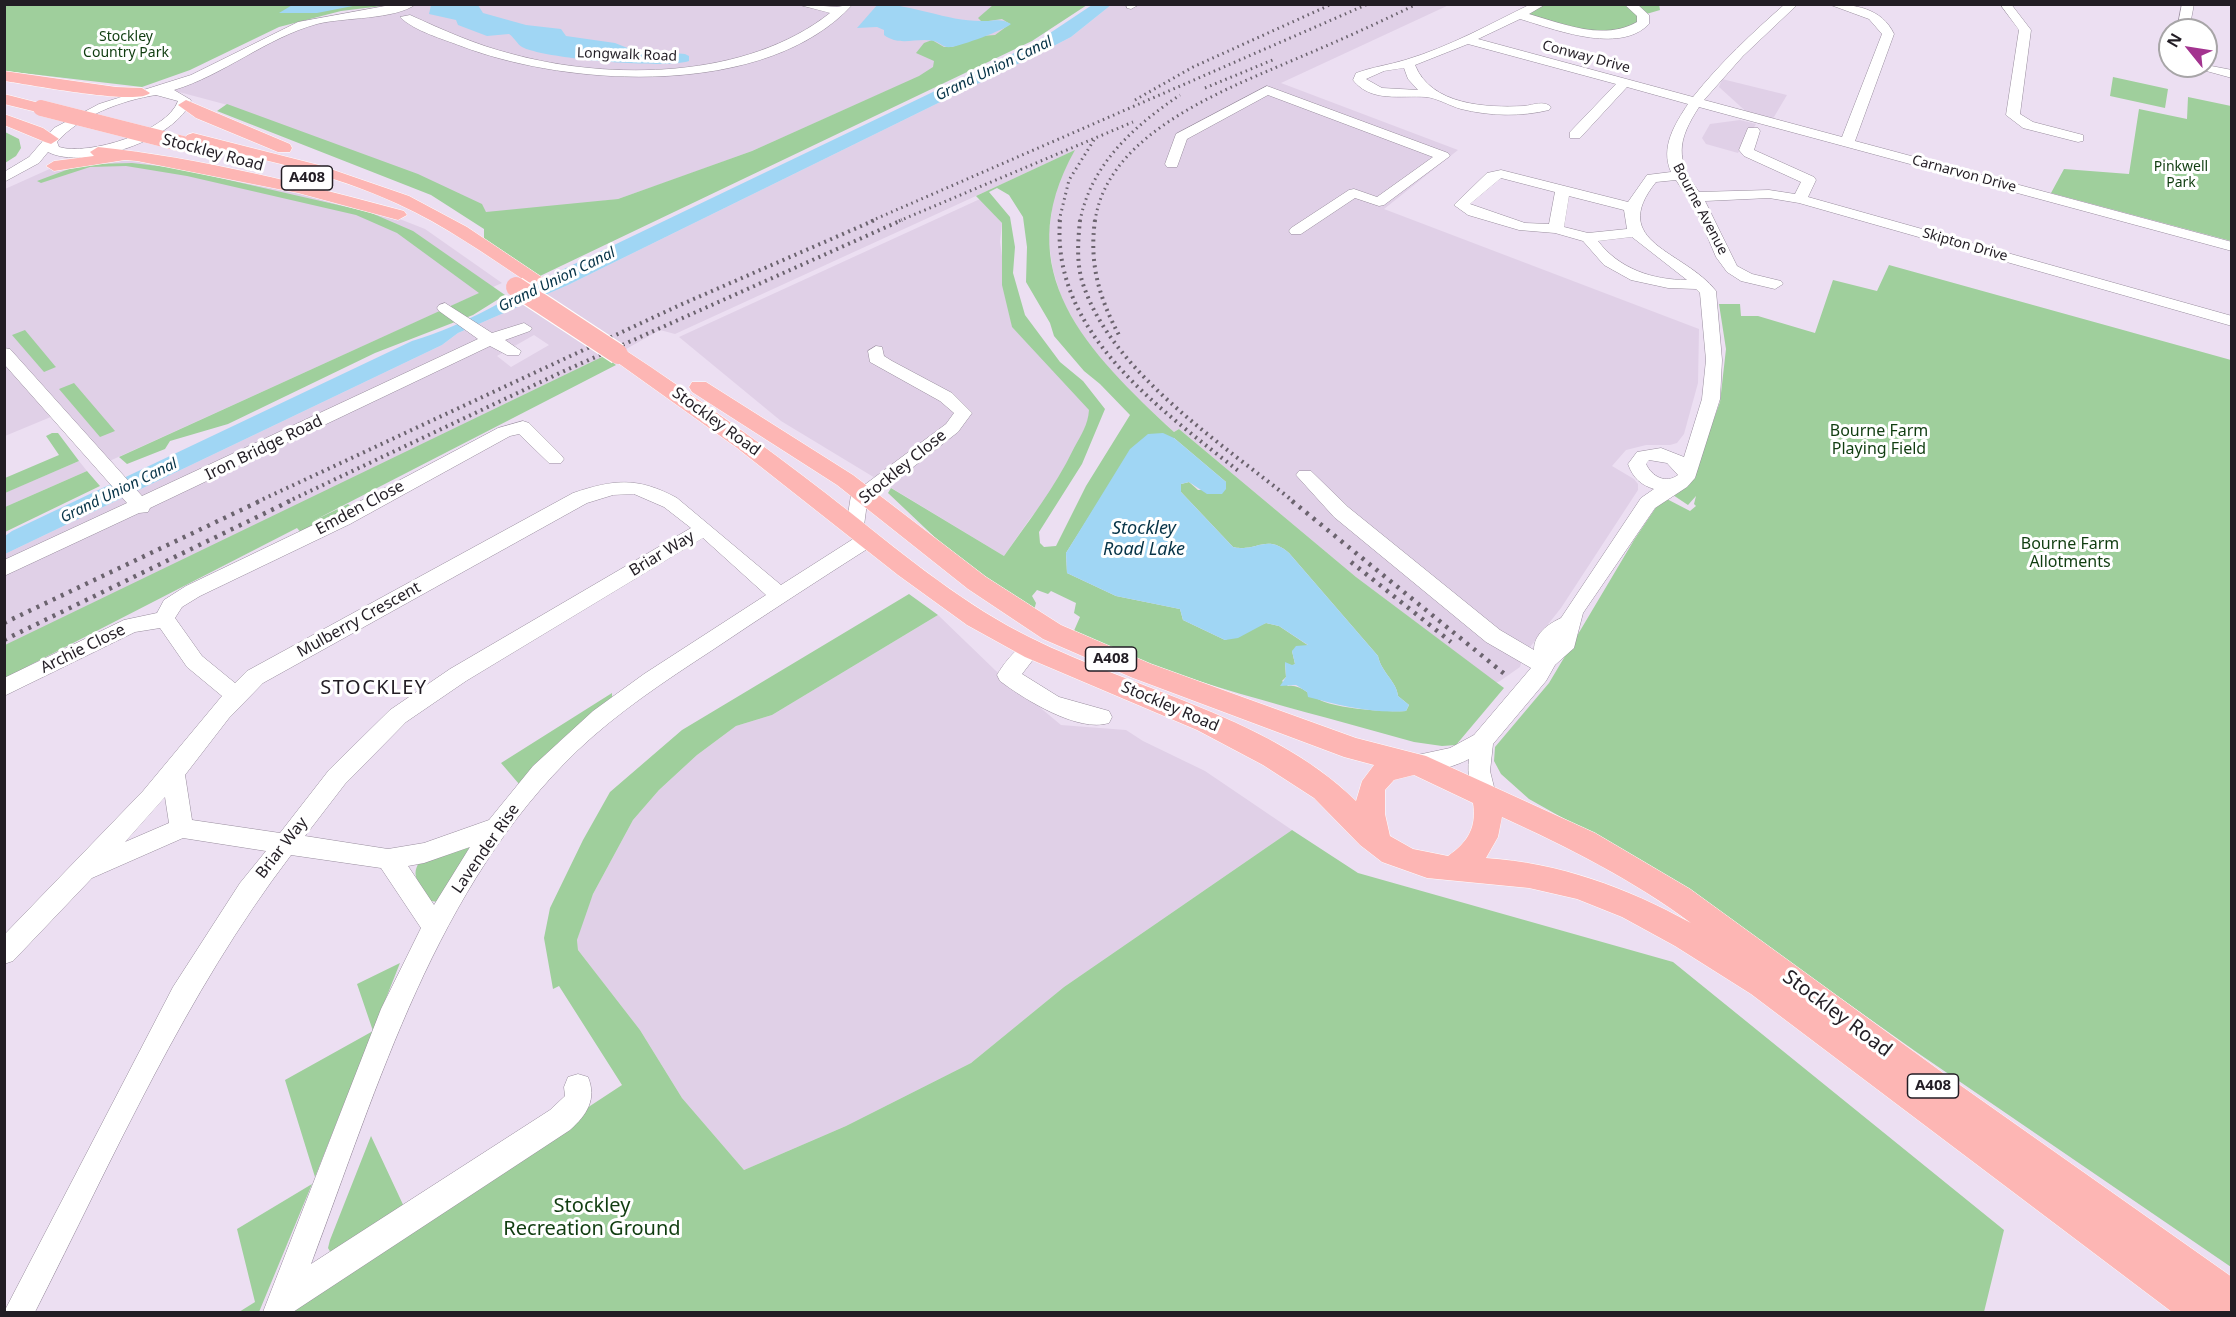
<!DOCTYPE html>
<html>
<head>
<meta charset="utf-8">
<style>
	body { margin:0 }
	#map { position:relative; width:2236px; height:1317px; overflow:hidden; background:#ecdff2; font-family:"Noto Sans",sans-serif }
	canvas { display:block }
	.frame { position:absolute; inset:0; border:6px solid #221d24; pointer-events:none }
	.north { position:absolute; left:2158px; top:18px; width:60px; height:60px; box-sizing:border-box; background:#fff; border:2px solid #a7a5a7; border-radius:50%; rotate:300deg; font-size:16px; font-weight:700; line-height:24px; text-align:center; color:#221d24 }
	.north::after { content:''; display:block; margin:auto; width:21px; height:27px; background:#a3338f; clip-path:polygon(50% 0,100% 100%,50% 72%,0 100%) }
</style>
</head>
<body>
<div id="map">
<canvas width="2236" height="1317"></canvas>
<div class="frame"></div>
<div class="north">N</div>
</div>
<script>
const ctx = document.querySelector('canvas').getContext('2d');
ctx.lineJoin = 'round';
function fillPath(path, color) {
  ctx.fillStyle = color;
  ctx.fill(path, 'evenodd');
}
function strokePath(path, color, width, dash) {
  ctx.strokeStyle = color;
  ctx.lineWidth = width;
  ctx.lineCap = dash ? 'butt' : 'round';
  ctx.setLineDash(dash || []);
  ctx.stroke(path);
}
function write(font, color, halo, rows, align = 'center') {
  ctx.font = font + ' "Noto Sans",sans-serif';
  ctx.lineWidth = 6;
  ctx.setLineDash([]);
  ctx.textBaseline = 'middle';
  ctx.strokeStyle = halo;
  ctx.fillStyle = color;
  for (const [text, x, y, turn = 0] of rows) {
    ctx.save();
    ctx.translate(x, y);
    ctx.rotate((+turn || 0) * Math.PI / 180);
    ctx.textAlign = isNaN(turn) ? turn : align;
    if (halo) ctx.strokeText(text, 0, 0);
    ctx.fillText(text, 0, 0);
    ctx.restore();
  }
}
fillPath(new Path2D(`
	M410,4L1080,5L752,151L675,179L618,199L493,215L224,104L164,88L298,26Z
	M1111,5H1449L1281,83L1458,150L1384,209L1699,329L1698,383L1684,434L1677,443L1670,445H1646L1626,450L1612,466L1634,479L1638,484V490L1561,608L1530,647L1498,629L1523,657L1520,667L1500,681L1496,683L1356,577L1179,429L1174,432L1120,382L1088,345L1062,300L1053,270L1048,238L1055,188L1074,151L675,334L660,330L594,367L5,664V554L442,345L458,333L568,285L1040,53L1071,37ZM534,335L549,345L511,367L497,356Z
	M1722,79L1787,95L1771,122L1751,116L1719,87Z
	M1740,120L1756,124L1738,153L1706,144L1702,138L1710,124Z
	M108,159L136,160L214,172L387,214L425,229L502,283L105,463L58,414L5,436V189L54,167Z
	M980,199L1002,223L1000,242L1012,327L1092,408L1096,419L1074,465L1029,520L1004,556L781,421L679,337Z
	M79,461L87,471L5,507L4,493Z
	M938,615L995,670L1061,725L1126,730L1143,741L1205,771L1292,830L1064,987L971,1063L846,1126L744,1170L682,1098L640,1030L578,950L577,940L583,919L593,894L633,820L659,790L697,755L736,726L772,715Z`), '#e0d0e7');
fillPath(new Path2D(`
	M1659,4L1660,10L1643,15V24L1601,34L1520,15L1541,5Z
	M4,5H390L341,11L279,27L190,70L142,87L5,71Z
	M993,5H1087L1032,41L540,276L484,239V229L431,195L217,111L227,104L418,174L482,204L486,212L618,199L752,151L919,76L933,67L934,61L916,53L924,43L932,40L944,47H952L982,36L995,35L1010,24L1002,19L982,22L978,18Z
	M2113,77L2168,89L2165,108L2110,96Z
	M2188,97L2231,106V241L2051,193L2064,169L2129,174L2139,109L2187,119Z
	M5,132L19,139L21,148L16,156L5,163Z
	M1075,150C1006,272 1088,352 1174,432L1179,429L1356,577L1504,688L1456,745L1442,746L1414,742C1299,709 1181,683 1073,633L1080,617L1074,613L1076,603L1051,591L1048,594L1037,590L1032,596L1036,603L1034,610L1015,599L943,545L888,493L891,488L1004,556C1030,519 1054,489 1074,448C1081,435 1088,425 1089,410L1012,327L1002,285V223L976,196ZM997,188L1009,195L1023,217L1027,247L1026,282L1050,323L1054,336L1084,371L1100,384L1130,415L1086,486L1056,546L1044,547L1040,543L1039,532L1082,464L1105,409L1083,381L1060,362L1025,315L1013,273L1015,247L1010,217L989,192ZM1174,438L1226,482V489L1198,490L1189,482L1181,484V492L1233,547C1256,553 1266,533 1289,553L1378,656C1381,672 1397,682 1398,696L1409,705L1406,711C1384,712 1342,709 1322,701C1310,696 1301,684 1288,686L1282,681L1286,677L1285,663L1292,666L1295,664L1292,651L1309,646L1279,626L1266,623L1225,640L1183,620L1180,609L1116,596L1067,573L1066,553L1099,501Z
	M94,164L132,163L176,168L369,212L413,231L505,295L473,315L375,353L228,424L170,441L165,449L127,464L119,457L479,293L397,233L356,215L187,176L126,166L90,167L41,183L37,181L69,169Z
	M1889,265L2231,360V1267L1915,1051L1675,881L1529,799L1501,774L1494,761L1495,747L1549,683L1634,540L1663,497L1690,511L1696,506L1694,504L1696,496L1688,505L1673,495L1690,484L1720,402L1726,349L1719,304H1740L1741,316H1758L1815,333L1833,280L1877,291Z
	M25,330L55,366L56,367L44,372L12,335Z
	M604,356L616,365L311,522L348,504L353,509L302,534L297,528L5,678V645Z
	M74,383L115,431L100,437L59,389Z
	M52,433H58L79,461L5,493V478L59,455L46,436Z
	M87,471L100,486L5,532V507Z
	M909,594L938,615L772,715L736,726L697,755L659,790L633,820L593,894L577,940L578,950L640,1030L682,1098L744,1170L846,1126L971,1063L1064,987L1292,830L1358,873L1673,962L2004,1230L1984,1312H293L299,1297L622,1085L559,986L553,989L544,938L550,908L583,840L610,792L682,730Z
	M612,693V697L561,740L519,784L501,763Z
	M471,845L438,902L431,901C423,889 409,877 419,863Z
	M400,963L315,1177L285,1080L373,1031L357,984Z
	M371,1136L406,1211L331,1253L328,1248L330,1240Z
	M312,1184L259,1312H239L255,1302L237,1229Z`), '#9fcf9c');
fillPath(new Path2D(`
	M294,4H358V5L317,13H279Z
	M878,4C913,4 948,22 984,21C995,21 1001,18 1011,24C1004,30 961,46 951,47C943,48 941,43 934,41C917,37 900,47 884,35V30L877,27L857,28Z
	M431,5H478L483,13L526,25L561,29L566,36L615,43L630,49L685,54L689,56V61C667,69 544,59 522,47C517,44 514,37 509,34L487,36L458,25L456,20L429,14Z
	M1092,5H1111L1071,37L1040,53L568,285L458,333L442,345L5,554V536L12,531L412,341C468,325 512,294 564,269L1035,43Z
	M1163,433L1174,438L1226,482V489L1222,494H1207L1189,482L1181,484V492L1233,547C1256,553 1266,533 1289,553L1378,656C1381,672 1397,682 1398,696L1409,705L1406,711C1374,714 1338,705 1308,697L1307,692L1296,685L1280,686L1286,677L1285,662L1292,665L1295,664L1292,651L1296,646L1308,645L1279,626L1266,623L1238,638L1225,640L1183,620L1180,609L1116,596L1067,573L1066,553L1130,449L1148,434Z`), '#a0d6f4');
const minor = new Path2D(`
	M396,4H416C395,20 344,17 317,24C266,38 224,75 174,90L191,100C178,139 84,171 48,152L39,163L4,182V172L29,157L54,128L99,104L191,75L298,22ZM156,95L178,101C167,132 88,156 59,147L57,142C79,116 123,100 156,95Z
	M796,4L837,7L853,4C768,98 571,88 461,46C443,39 414,31 400,17L410,15C443,30 476,45 512,54C611,81 747,79 830,13Z
	M1126,4H1140L1131,9L1127,8Z
	M1531,4H1546L1529,14C1564,24 1603,41 1637,22V16L1624,4H1637L1649,15V24C1619,55 1554,29 1520,19L1478,39L1693,97C1720,63 1752,33 1785,4H1798L1743,56L1704,100L1842,137L1882,34L1869,19L1828,4C1854,4 1882,8 1894,34L1855,141L2232,242V251L1699,107C1677,141 1675,159 1699,192L1769,190L1795,194L1801,182L1744,156L1739,150L1748,128H1758L1760,131L1754,150L1814,177L1816,180L1808,197L2232,316V326L1799,203L1769,198L1705,201L1737,266L1752,274L1781,281L1783,284L1775,289L1741,281L1727,272L1716,257L1697,212L1676,180L1656,182C1607,243 1684,250 1716,291L1722,360L1720,399L1695,478L1687,487L1655,508L1583,613L1574,648L1555,665L1546,681L1493,744L1490,771L1496,795L1493,802L1485,805L1477,802C1470,788 1467,774 1469,759C1454,767 1424,776 1408,771L1405,764L1408,757L1450,748L1474,735L1531,668L1486,642L1334,517L1296,475L1299,471H1311L1348,507L1500,630L1534,650C1534,634 1548,624 1561,618L1641,498L1654,489C1641,485 1633,478 1628,464L1637,452L1661,448L1684,457L1702,399L1706,360L1700,293L1696,289L1668,288L1631,280L1604,265L1583,241L1555,233L1519,230L1468,215L1454,205L1487,173L1501,170L1628,202L1647,175L1671,172C1660,147 1675,124 1688,104L1627,87L1580,138H1570V132L1616,84L1468,44L1415,65C1431,105 1486,108 1524,106C1534,105 1544,100 1551,107L1549,110C1521,117 1489,116 1461,109C1450,106 1437,98 1426,97C1401,95 1371,103 1353,80L1356,73C1372,67 1389,65 1405,60C1449,47 1490,24 1531,4ZM1404,68L1408,79L1418,90L1382,88L1366,79L1384,71ZM1501,178L1555,192L1549,224L1525,223L1470,204ZM1569,196L1624,210L1627,229L1588,233L1564,227ZM1632,237L1687,280C1653,280 1619,269 1598,241ZM1649,460L1667,463L1678,475C1666,484 1652,477 1646,464Z
	M2000,4H2011L2031,30L2020,114L2033,122L2083,135V141L2078,142L2023,128L2006,115L2019,30Z
	M2182,4H2194L2189,30H2177Z
	M2206,65L2232,70V78L2188,66Z
	M1267,86L1448,153L1450,156L1384,205L1379,206L1355,198L1301,234H1291L1289,231L1291,228L1349,190L1354,189L1377,197L1433,157L1268,95L1187,139L1177,167H1167L1165,164L1176,134Z
	M445,303L492,333L524,323L532,328L530,331L505,340L521,351L519,355H507L490,346L150,508L148,512L139,513L4,576V560L127,503L4,364V348L10,349L142,496L478,339L439,311L437,308L439,305Z
	M876,346L882,347L884,356L892,361L952,393L972,413L958,432L867,503L863,533H849L846,528L851,495L946,424L954,413L940,401L870,362L868,351Z
	M523,421L529,423L561,455L564,459L561,463H549L519,434L510,436L350,524L200,596L182,607L175,618L202,656L235,683L247,671L573,493C615,479 638,477 677,498L781,585L861,534H875L878,539L875,544C820,579 766,614 711,651C665,681 618,712 578,750C435,887 379,1084 311,1264L550,1110L565,1096L564,1087L568,1077L578,1074L588,1077C597,1099 587,1115 570,1130L293,1312H263L381,1009L421,928L381,868L291,855C185,994 114,1157 35,1312H4L173,987L240,883L266,851L183,838L92,878L13,961L4,964V935L143,791L222,696L187,667L160,628L135,632L4,696V678L124,620L157,613L164,600L186,586L336,514L498,428ZM634,494L664,507L691,528L450,669L390,710L329,770L280,833L192,820L185,775L229,718L263,683L587,503L613,495ZM703,538L766,595L644,674L593,711L533,766L489,820L424,843L388,849L305,836L345,784L406,722L466,681ZM165,797L169,823L125,842ZM470,847L434,905L408,866L424,863Z
	M1032,640L1039,642L1042,648L1022,674L1059,697L1109,711L1112,717L1109,723C1078,733 1024,699 1000,681L997,675C1004,663 1019,644 1032,640Z`);
const major = new Path2D(`
	M4,71L116,87L142,88L150,93C138,106 27,84 4,81Z
	M4,94L47,105L49,108L41,113L4,104Z
	M186,100L290,144L292,148L290,152H278L196,118L178,105Z
	M4,114L43,128L59,139L51,144L45,142L4,125Z
	M193,133L319,165L409,196L467,227L543,278L534,284L527,282C485,254 444,225 398,204C332,173 258,159 187,141L185,138L187,135Z
	M98,147C202,158 304,184 404,211L407,215L398,220L298,193L137,161L125,160L54,171L46,166L54,161L94,156L90,152Z
	M618,348L625,350C695,396 762,444 828,495C887,541 944,590 1008,626C1118,687 1266,712 1356,801L1362,781L1374,765L1344,757L1133,678L1043,639L968,589L837,485L692,392L689,387L692,382H706L853,475L986,577L1061,625L1151,664L1356,738L1426,756L1595,833L1690,889L1950,1078L2232,1277V1312H2172L1751,994L1675,946L1622,917L1577,899L1529,888L1427,878L1382,862L1360,845L1314,798L1263,765L1197,730L1025,657L967,625L898,575L737,448L611,358L608,354L611,350ZM1414,775L1473,803C1477,827 1468,842 1448,856L1413,849L1390,836L1385,814V790L1394,780ZM1502,817C1568,847 1633,880 1691,923C1625,887 1560,863 1486,858L1498,837Z`);
strokePath(minor, '#988d9d', 1);
strokePath(major, '#fff', 1);
fillPath(minor, '#fff');
fillPath(major, '#fdb6b4');
strokePath(new Path2D(`
	M1205,88L1275,59
	M1135,100L1193,67L1332,4
	M871,221L1368,4
	M899,221L1133,122
	M1059,221L1069,180L1094,140
	M1080,221C1091,164 1134,126 1180,95
	M1095,221C1108,130 1232,87 1305,55C1343,39 1380,22 1417,4`), '#6b636e', 3, [1.5, 4]);
strokePath(new Path2D(`
	M1060,220C1051,334 1162,410 1241,473
	M1080,220C1078,241 1076,263 1083,284C1112,373 1224,445 1294,502
	M1095,220C1089,264 1099,298 1120,337
	M257,502L680,305L875,220
	M287,502L564,371L902,220`), '#6b636e', 4, [2, 4.5]);
strokePath(new Path2D(`
	M1292,501L1507,676
	M1351,562L1451,642
	M4,623L260,501
	M4,640L290,501`), '#6b636e', 4.5, [3, 6]);
const majorBridgeFar1 = new Path2D(`
	M41,108L183,144`);
const majorBridge = new Path2D(`
	M516,287L618,354`);
strokePath(majorBridgeFar1, '#fff', 16, []);
strokePath(majorBridge, '#fff', 22, []);
strokePath(majorBridgeFar1, '#fdb6b4', 16);
strokePath(majorBridge, '#fdb6b4', 20);
write('14px', '#103d10', '#fff', [
	["Stockley",126,37],
	["Country Park",126,53],
	["Pinkwell",2181,167],
	["Park",2181,183]
]);
write('14px', '#221d24', '#fff', [
	["Longwalk Road",627,55,2],
	["Conway Drive",1586,57,15],
	["Carnarvon Drive",1964,174,15],
	["Bourne Avenue",1700,209,62],
	["Skipton Drive",1965,245,16]
]);
write('italic 15px', '#073448', '#fff', [
	["Grand Union Canal",994,69,-26],
	["Grand Union Canal",557,280,-26],
	["Grand Union Canal",119,491,-26]
]);
for (const [x, y, w] of [
	[307,178,51],
	[1111,659,51],
	[1933,1086,51]
]) {
  const box = new Path2D();
  box.roundRect(x - w / 2, y - 12, w, 24, 4.5);
  ctx.fillStyle = '#fff';
  ctx.fill(box);
  strokePath(box, '#221d24', 1.5);
}
write('bold 15px', '#221d24', null, [
	["A408",307,178],
	["A408",1111,659],
	["A408",1933,1086]
]);
write('16px', '#221d24', '#fff', [
	["Stockley Road",213,153,15],
	["Stockley Road",716,422,36],
	["Iron Bridge Road",264,448,-26],
	["Stockley Close",903,467,-39],
	["Emden Close",360,508,-28],
	["Briar Way",662,554,-31],
	["Mulberry Crescent",359,620,-29],
	["Archie Close",83,649,-26],
	["Stockley Road",1170,707,23],
	["Briar Way",282,848,-52],
	["Lavender Rise",486,849,-55]
]);
write('16px', '#103d10', '#fff', [
	["Bourne Farm",1879,431],
	["Playing Field",1879,449],
	["Bourne Farm",2070,544],
	["Allotments",2070,562]
]);
write('italic 18px', '#073448', '#fff', [
	["Stockley",1144,529],
	["Road Lake",1144,550]
]);
ctx.letterSpacing = '1.5px';
write('20px', '#221d24', '#fff', [
	["STOCKLEY",374,688]
]);
ctx.letterSpacing = '0px';
write('20px', '#221d24', '#fff', [
	["Stockley Road",1837,1014,37]
]);
write('20px', '#103d10', '#fff', [
	["Stockley",592,1206],
	["Recreation Ground",592,1229]
]);
</script>
</body>
</html>
